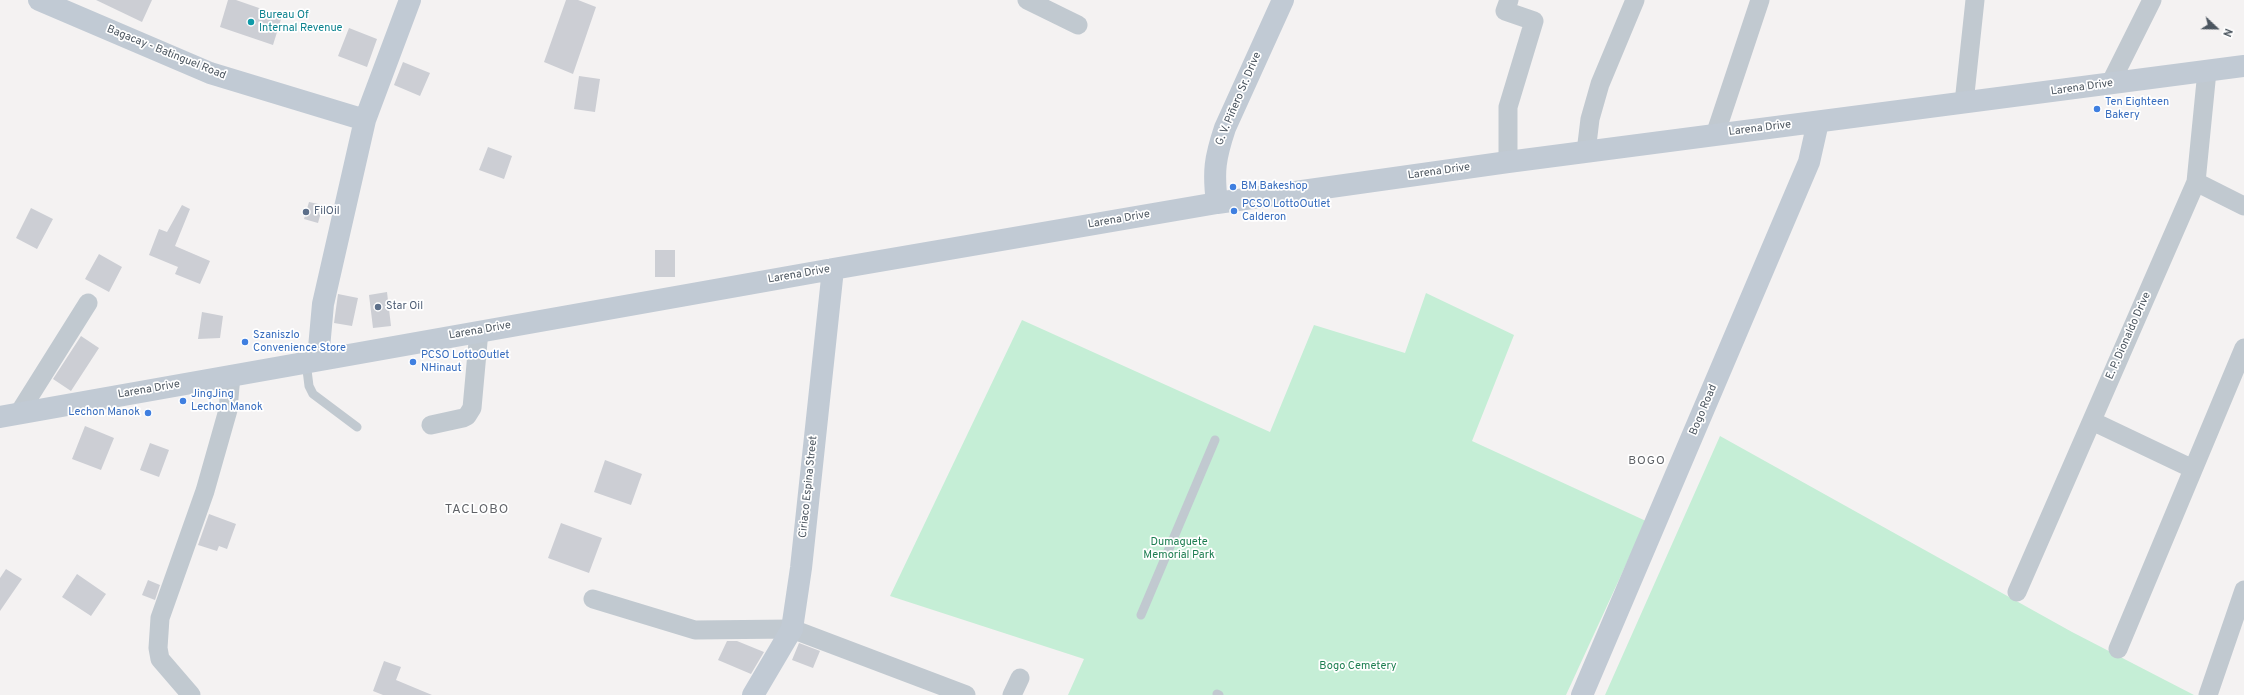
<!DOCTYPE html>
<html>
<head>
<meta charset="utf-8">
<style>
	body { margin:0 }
	#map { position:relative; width:2244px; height:695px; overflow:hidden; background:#f4f2f2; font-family:Overpass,sans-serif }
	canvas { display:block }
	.north { position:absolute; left:2196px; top:8px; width:40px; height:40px; -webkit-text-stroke:3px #fff; paint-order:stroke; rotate:112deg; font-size:11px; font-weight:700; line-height:16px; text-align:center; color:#4b555f }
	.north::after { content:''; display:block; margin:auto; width:14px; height:18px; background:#4b555f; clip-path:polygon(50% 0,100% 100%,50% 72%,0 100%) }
</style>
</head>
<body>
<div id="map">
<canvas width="2244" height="695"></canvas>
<div class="north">N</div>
</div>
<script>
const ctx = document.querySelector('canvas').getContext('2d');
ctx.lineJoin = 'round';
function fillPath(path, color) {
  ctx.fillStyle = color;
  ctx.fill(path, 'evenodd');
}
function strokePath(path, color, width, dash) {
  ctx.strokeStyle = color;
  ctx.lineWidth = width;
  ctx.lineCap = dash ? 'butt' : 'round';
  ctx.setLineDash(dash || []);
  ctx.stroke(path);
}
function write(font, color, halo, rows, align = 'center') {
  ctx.font = font + ' Overpass,sans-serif';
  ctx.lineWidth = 3.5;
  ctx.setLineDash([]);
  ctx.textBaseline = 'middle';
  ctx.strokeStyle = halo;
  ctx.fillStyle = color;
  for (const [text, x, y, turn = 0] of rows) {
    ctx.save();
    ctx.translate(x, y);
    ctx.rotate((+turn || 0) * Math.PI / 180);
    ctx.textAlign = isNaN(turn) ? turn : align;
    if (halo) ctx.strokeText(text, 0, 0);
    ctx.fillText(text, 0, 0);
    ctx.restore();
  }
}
fillPath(new Path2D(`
	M1426,293L1514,335L1472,441L1646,521L1566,695H1068L1084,659L890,596L1022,320L1270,432L1314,325L1405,353Z
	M1720,436L2072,632L2194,695H1605Z`), '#c5eed6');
fillPath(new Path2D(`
	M96,0H152L142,22Z
	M228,0H236L282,16L273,45L220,27Z
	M566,0H578L596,7L573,74L544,62Z
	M349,28L377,39L367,67L338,56Z
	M403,62L430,73L420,96L394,85Z
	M579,76L600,79L595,112L574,109Z
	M488,147L512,156L504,179L479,170Z
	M309,202L323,205L318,223L304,219Z
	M182,205L190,209L175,246L210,261L200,284L175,274L178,267L149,255L159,229L167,232Z
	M31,208L53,219L37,249L16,238Z
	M655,250H675V277H655Z
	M99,254L122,267L109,292L85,279Z
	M387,292L391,326L373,328L369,295Z
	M338,294L358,298L352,326L334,323Z
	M202,312L223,316L220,338L198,339Z
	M81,336L99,348L71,391L53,379Z
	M85,426L114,438L101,470L72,459Z
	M150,443L169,450L159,477L140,470Z
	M605,460L642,474L631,505L594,492Z
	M209,514L236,524L227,549L219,546L217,551L198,545Z
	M561,523L602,538L589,573L548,558Z
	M6,569L22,579L0,611V578Z
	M77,574L106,594L91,616L62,597Z
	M148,580L160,585L155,600L142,595Z
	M727,641H737L764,652L751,674L718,660Z
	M799,643L820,651L813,668L792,660Z
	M384,661L401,667L396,680L432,695H383L373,691Z`), '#ccced4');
strokePath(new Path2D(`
	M306,362L309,386L313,394L357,427
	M1141,615L1215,440
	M1217,694L1219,695`), '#c1c9d0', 9);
strokePath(new Path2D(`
	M1027,0L1078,25
	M2110,84L2152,0
	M1964,103L1975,0
	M1715,135L1760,0
	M1586,152L1590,119L1600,84L1635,0
	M1508,162V107L1534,21L1505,11L1509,0
	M2196,182L2244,206
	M19,413L88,303
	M2092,421L2193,469
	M431,425L463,418L467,416L472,408L479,331
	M2017,592L2196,182L2207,71
	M593,599L695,630L792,629L966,695
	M2118,649L2244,348
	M191,695L160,659L158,648L160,618L205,491L228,410L231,375
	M1012,695L1020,678
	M2208,695L2244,590`), '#c1c9d0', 19);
strokePath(new Path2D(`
	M39,0L210,73L365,120
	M1217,203C1213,171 1215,158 1225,128L1283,0
	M318,359L323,304L365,120L410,0
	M0,417L833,269L1217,203L1508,162L2244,66
	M753,695L792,629L801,568L833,269
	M1582,695L1809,162L1818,122`), '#c1cad4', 22);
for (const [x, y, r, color] of [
	[251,22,4,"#0f9aa8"],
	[2097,109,4,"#3f7fe0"],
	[1233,187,4,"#3f7fe0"],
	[1234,211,4,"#3f7fe0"],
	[306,212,4,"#5c6f8a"],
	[378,307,4,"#5c6f8a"],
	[245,342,4,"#3f7fe0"],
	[413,362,4,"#3f7fe0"],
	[183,401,4,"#3f7fe0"],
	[148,413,4,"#3f7fe0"]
]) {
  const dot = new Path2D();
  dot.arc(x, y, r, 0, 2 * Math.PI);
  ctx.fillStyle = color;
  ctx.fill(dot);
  strokePath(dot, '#fff', 1.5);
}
write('11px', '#0d838f', '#fff', [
	["Bureau Of",259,16],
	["Internal Revenue",259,29]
], 'left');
write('11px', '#4b555f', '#fff', [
	["Bagacay - Batinguel Road",166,53,22],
	["Larena Drive",2082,88,-8],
	["G. V. Piñero Sr. Drive",1239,99,-67],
	["Larena Drive",1760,129,-7],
	["Larena Drive",1439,172,-8],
	["Larena Drive",1119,220,-10],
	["Larena Drive",799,275,-10],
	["Larena Drive",480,331,-10],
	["E. P. Dionaldo Drive",2129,336,-66],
	["Larena Drive",149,390,-10],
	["Bogo Road",1704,410,-67],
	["Ciriaco Espina Street",809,487,-84]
]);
write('11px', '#366cbe', '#fff', [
	["Ten Eighteen",2105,103],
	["Bakery",2105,116],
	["BM Bakeshop",1241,187],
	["PCSO LottoOutlet",1242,205],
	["Calderon",1242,218],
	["Szaniszlo",253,336],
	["Convenience Store",253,349],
	["PCSO LottoOutlet",421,356],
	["NHinaut",421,369],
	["JingJing",191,395],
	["Lechon Manok",191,408],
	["Lechon Manok",140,413,"right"]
], 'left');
write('11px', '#4e5e75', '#fff', [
	["FilOil",314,212],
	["Star Oil",386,307]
], 'left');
write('11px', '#1d7e51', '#fff', [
	["Dumaguete",1179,543],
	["Memorial Park",1179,556],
	["Bogo Cemetery",1358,667]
]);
ctx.letterSpacing = '1px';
write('12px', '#5f6267', '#fff', [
	["BOGO",1647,462]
]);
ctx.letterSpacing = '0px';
ctx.letterSpacing = '1px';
write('13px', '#5f6267', '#fff', [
	["TACLOBO",477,510]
]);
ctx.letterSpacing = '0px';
</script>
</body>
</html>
